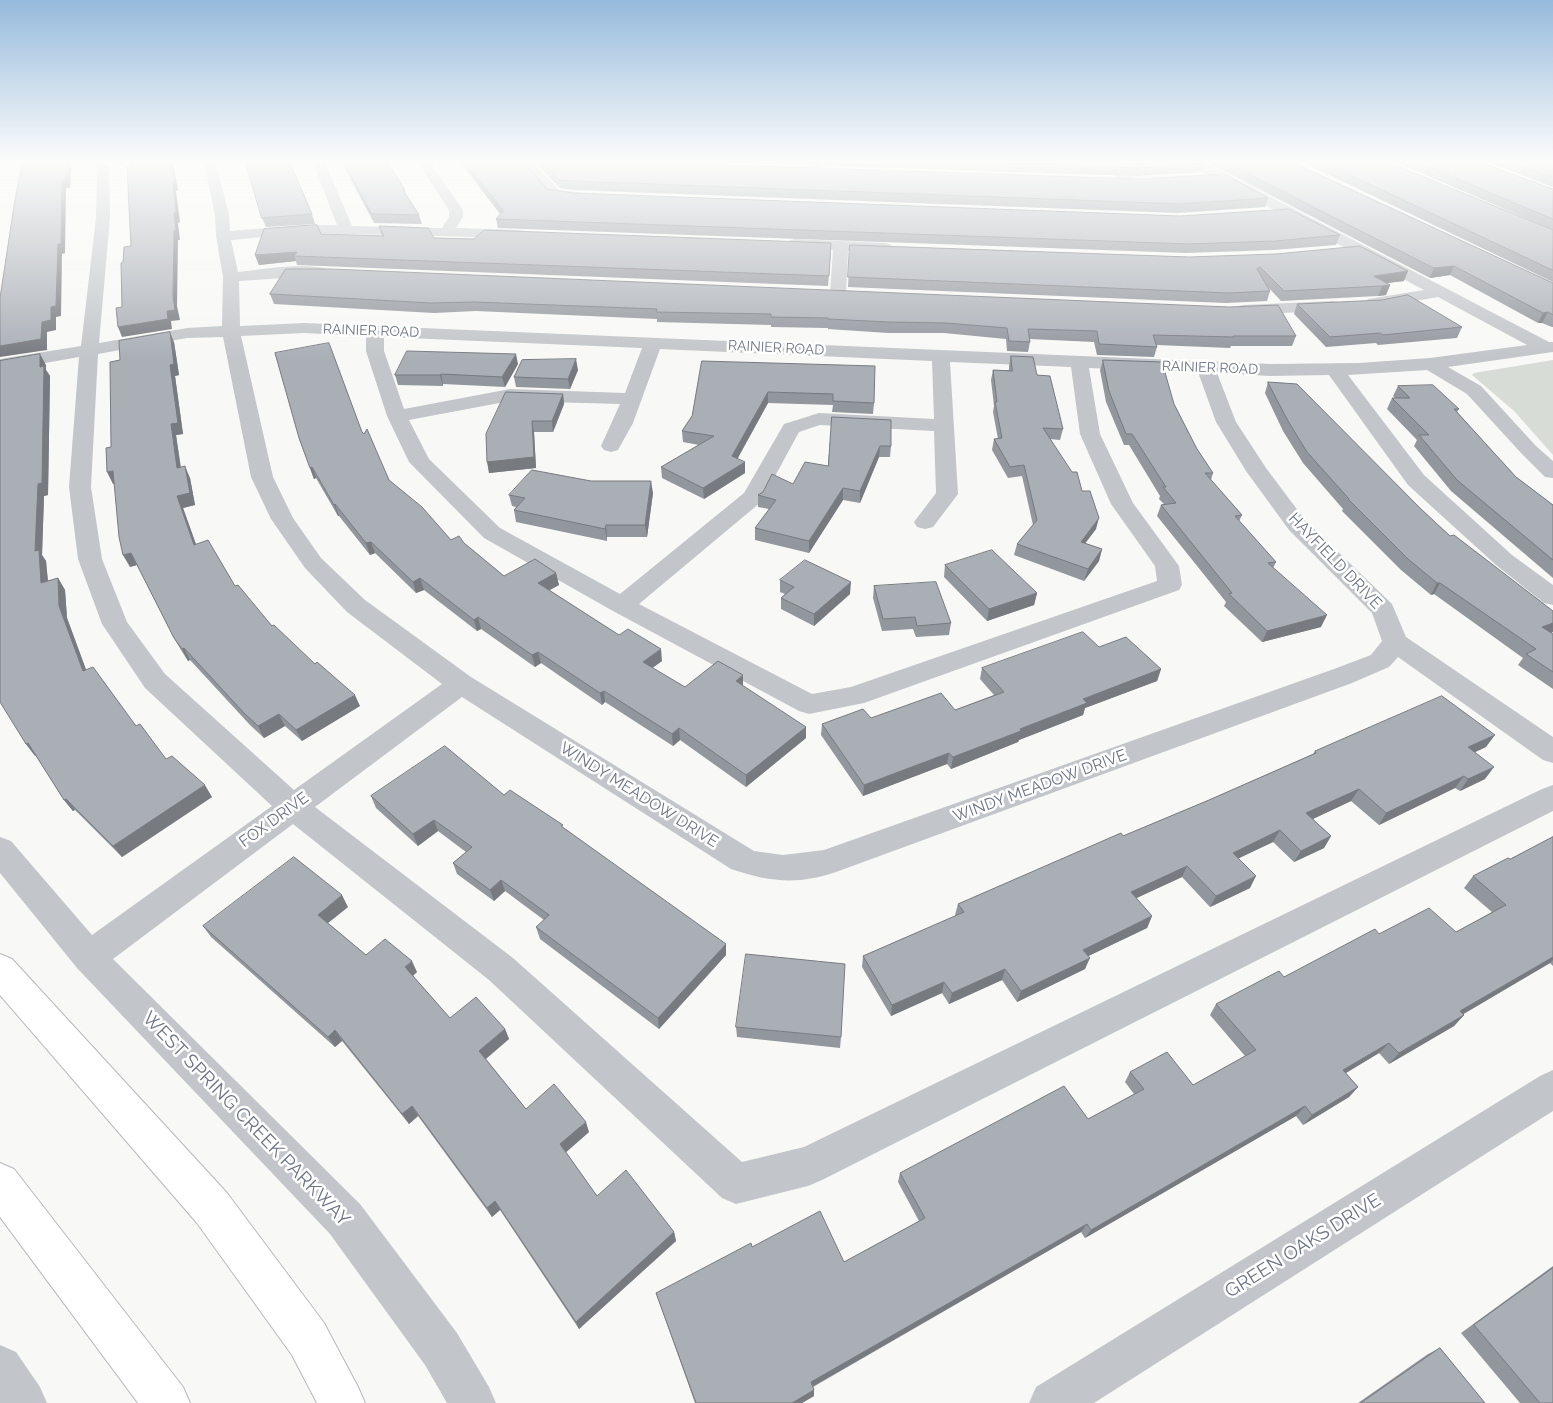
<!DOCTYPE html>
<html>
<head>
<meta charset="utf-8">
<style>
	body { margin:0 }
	canvas { display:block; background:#f8f8f6 }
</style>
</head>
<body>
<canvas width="1553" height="1403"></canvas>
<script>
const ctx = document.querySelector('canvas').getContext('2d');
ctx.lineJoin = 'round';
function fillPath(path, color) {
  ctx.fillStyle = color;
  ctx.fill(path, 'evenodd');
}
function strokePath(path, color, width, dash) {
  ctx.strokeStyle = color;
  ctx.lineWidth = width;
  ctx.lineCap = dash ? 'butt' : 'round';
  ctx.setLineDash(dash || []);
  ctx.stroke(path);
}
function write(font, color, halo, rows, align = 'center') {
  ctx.font = font + ' Raleway,sans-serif';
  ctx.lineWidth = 5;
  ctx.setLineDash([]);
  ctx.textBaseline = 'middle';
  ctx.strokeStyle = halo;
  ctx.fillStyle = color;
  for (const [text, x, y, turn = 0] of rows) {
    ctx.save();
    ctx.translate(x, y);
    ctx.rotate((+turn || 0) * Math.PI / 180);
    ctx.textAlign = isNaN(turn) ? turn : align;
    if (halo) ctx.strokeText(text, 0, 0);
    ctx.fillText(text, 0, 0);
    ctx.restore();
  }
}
fillPath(new Path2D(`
	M1553,360V455L1514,411L1472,375L1474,373Z`), '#d7ddd6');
const major = new Path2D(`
	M0,954L12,959L227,1193L324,1323L358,1387L365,1403H317L292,1355L197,1223L0,995Z
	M0,1163L14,1169L183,1387L190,1403H138L0,1217Z`);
strokePath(major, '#b6b8bd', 2);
fillPath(new Path2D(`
	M97,163H109L110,218L99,343L187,328L222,326L223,277L216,236L215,215L204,163H216L229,215L230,231L306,225H337L313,163H325L352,226L442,228L449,217V210L418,163H430L463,210V217L456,228L519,230L524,231L526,234L524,237L519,238L306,233L231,240L238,272C265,269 302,262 328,269L330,272L328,275L239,281L240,326L304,323L1270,364L1359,363L1430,358L1527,345L1438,297L1374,308L1368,307L1366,303L1368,299L1424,290L1192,166L1191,163H1206L1549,342H1553V352L1448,367L1481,386L1536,446L1553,461V478L1545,477L1522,454L1467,394L1427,370L1348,375L1424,475L1512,555L1553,585V605L1544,603L1496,565L1408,485L1329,375L1270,376L1217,373L1236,422L1266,468L1305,520L1392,604L1406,637L1553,737V763L1543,760L1398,657L1389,667L1352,683L836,872C798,885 769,882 731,869L462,697L315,807L513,958L742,1162L804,1147L1542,789L1553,785V811L822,1180L808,1186L736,1204L722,1198L489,980L293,824L113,959L360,1204L457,1333L489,1387L496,1403H447L425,1365L330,1234L77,968L0,873V837L11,841L92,935L272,806L145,688L102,624L78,559L69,487L79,357L0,371V359L81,346L96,218ZM304,333L366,336V351L387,416L409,462L484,538L613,611L799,711L809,714L864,703L1179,590L1182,585L1179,566L1133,503L1100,434L1089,368L1198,372L1216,422L1246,471L1289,530L1372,613L1382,641L1371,655L1334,669L824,850L783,855L754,851L471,677L365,600L321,558L293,518L273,477L241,336ZM223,337L251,477L271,519L305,568L347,612L442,684L294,790L165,674L127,622L102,559L91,487L98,354L187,338ZM384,337L642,348L625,393L510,389L404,409L384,351ZM660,349L932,361L934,419L819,413L784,424L744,493L620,594L500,528L429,459L409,420L510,401L620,404L601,446L604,450L611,452L618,450L633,423ZM950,362L1071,367L1080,434L1111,504L1155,566L1157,581L851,687L812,694L639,604L761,502L799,432L820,425L934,431L936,493L914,522L917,527L925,529L933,527L958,494Z
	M521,163H534L559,190L587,193L594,197L587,201L550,197Z
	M1096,163H1111L1143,182L1136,186L1131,185L1097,166Z
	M794,239L886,243L891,245L894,248L891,251L886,253L848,251L846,293L844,296H832L830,293L833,250L789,247L786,244L789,241Z
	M1333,301L1339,302L1341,306L1339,310L1244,315L1238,314L1236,310L1238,306L1244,305Z
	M1553,1070V1111L1094,1403H1029L1036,1387L1540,1076Z
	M0,1345L16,1352L40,1387L47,1403H0Z`), '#c2c5c9');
fillPath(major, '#fff');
fillPath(new Path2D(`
	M342,163H388L405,190L406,195L419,215L422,224L374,223Z
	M461,163H525L547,189L573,193L1340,235L1336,245L1273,250L1186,253L498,228L496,219L500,214Z
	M536,163H672L1268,198L1265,207L1178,213L574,190L560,188Z
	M755,163H1207L1205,164L1203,172L1136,176Z
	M1209,163H1294L1553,283V327H1552L1542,323H1538L1450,275L1430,278Z
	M1304,163H1390L1553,230V282Z
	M1398,163H1482L1553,190V230Z
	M1491,163H1553V187Z
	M312,214L315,224L266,227L262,218Z
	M379,226L434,238L831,253L828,286L297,265L296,261L259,265L255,255L382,236Z
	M850,245L1189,257L1404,281L1387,283L1390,285L1386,295L1378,296L1281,301L1268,287L1270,291L1267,301L1226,303L848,287Z
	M286,269L1296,336L1292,346H1231L1230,348L1157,345V347L1154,357L1097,355L1094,342L1030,339V342L1028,352L1007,351L1006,339L944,333H888L828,329V328L771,327V325L657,322V319L476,311L434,313L274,304L270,294Z
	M1297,304L1462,327L1457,338L1378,345L1376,343L1326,347L1294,314Z
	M174,342L179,375L175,376L183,434L176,435L181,467L190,478L195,505L183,508L196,544L272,626L360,706L302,741L285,726L264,738L250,725L190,660L188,661L181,650L174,638L137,565L130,567L114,483L113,484L111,447L120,360Z
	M1011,356L1037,375L1063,429L1060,440L1050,439L1082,491L1096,529L1085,543L1102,549L1099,561L1084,581L1014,555L1017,544L1033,525L1022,476L1008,478L992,450L994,439H998L993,412L994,406L991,380L993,370H1009V366Z
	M1103,360L1174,404L1197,449L1213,473L1211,480L1242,515L1239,521L1276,562L1273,568L1321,627L1262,642L1224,606L1226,602L1157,516L1161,505L1164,504L1159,499L1160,496L1129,445H1124L1106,402L1100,370Z
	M702,361L874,403L873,414L832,412L833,405L768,403L737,459L745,473L704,499L662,478L661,467L699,445L683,442L682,431L692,416Z
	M518,364L505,387L443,384V386L398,385L395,375Z
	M46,365V370L50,376L48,495L44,496L42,555L46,561L48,581L58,578L65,590L67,618L86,670L166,759L212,797L122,857L75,810L73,811L64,800L36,756L26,744Z
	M578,370L570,389L516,387L514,377Z
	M1268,382L1421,509L1450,536L1553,611V632L1551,633L1553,634V689L1518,665L1523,658L1434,594L1431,595L1401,570L1342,511L1343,509L1303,463L1283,431L1265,393Z
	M1398,386L1459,409L1457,412L1516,477L1553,505V578L1451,491L1414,446L1417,440L1387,409L1392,398H1395L1393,396Z
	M563,394L564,404L553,432H534L536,468L489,473L486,434Z
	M832,417L891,446L890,457H879L860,503L843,500L809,553L755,540V528L769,509L758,507V495L793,484L828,466Z
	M362,432L389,480L451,540L464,543L504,576L556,573L559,585L549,590L619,635L662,661L652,668L685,687L743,686L806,738L746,787L680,740L673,746L605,702L602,705L541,663L535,667L481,629L477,631L424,590L416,593L375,553L370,555L339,516H338L316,478L314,479L299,438Z
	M591,481L653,493L647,537H607V541L516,522L514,510L516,507L512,506L509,495Z
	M945,565L1037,593L1034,605L987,621L944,577Z
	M780,580L850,594L814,626L781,609V598L785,594L780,592Z
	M874,586L951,623L949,635L916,637L913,629L882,631L873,598Z
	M1099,647L1161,669L1157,681L1085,708L1083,715L1019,740L1018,742L951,769L947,764L863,796L821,735L822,724L955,710L994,695L980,679L982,668Z
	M1486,747L1475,752L1485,779L1460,791L1455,788L1379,825L1351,801L1313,819L1331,836L1324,848L1294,862L1273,842L1238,858L1250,888L1210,907L1182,877L1136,898L1152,916L1147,928L1088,956L1085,969L1017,1002L1002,980L949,1004L942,993L891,1016L862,967L863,956L956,916L955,915L958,904L1123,836L1209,800L1313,754L1315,751Z
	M504,795L564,828L726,955L659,1029L540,939L536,927L544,920L505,891L494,901L457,874L453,863L466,852L438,831L418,846L376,808L371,796Z
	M1553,837V966L1550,963L1463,1014L1464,1015L1454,1026L1389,1064L1379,1053L1346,1073L1358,1087L1349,1097L1303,1125L1296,1116L1085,1238L1081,1232L813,1387L814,1390V1396L802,1403H695L656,1293L752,1247L844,1262L919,1221L898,1182L900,1173L1088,1119L1134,1094L1125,1082L1130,1072L1193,1085L1245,1056L1210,1015L1216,1004L1284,977L1379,934L1456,932L1492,912L1464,888L1473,876L1510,859Z
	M348,907L328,923L366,955L417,972L413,976L450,1018L505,1029L509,1039L486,1059L526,1109L589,1132L566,1152L597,1196L674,1232L676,1241L579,1329L500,1210L492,1217L418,1116L409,1124L342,1041L335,1047L211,937L203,926Z
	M736,1027L841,1037L840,1048L737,1037Z
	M1553,1266V1403H1520L1461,1333Z
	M1440,1348L1485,1403H1358L1428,1354Z`), '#92969d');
fillPath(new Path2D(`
	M67,163H72L70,188H66L65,253L62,254L61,316L56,317V330L47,332V350L0,357V346L42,322L51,307L58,244L62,180Z
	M171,163H173L178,190L176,191L180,222L178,223L180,240H178L177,306L180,320L171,321L172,329L122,337L118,327L167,311L173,296L174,213Z
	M297,252L294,256L296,261L259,265L255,255Z
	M1454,266L1450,275L1430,278L1434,268Z
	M1408,271L1404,281L1370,285L1374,276Z
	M1390,285L1386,295L1378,296L1382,286Z
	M1548,312L1542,323H1538L1543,313Z
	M170,332L174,342L179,375L175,376L183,434L176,435L182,479L177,468L171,424Z
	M40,354L46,365V370L50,376L48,495L44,496L42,555L46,561L49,594L41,583L35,551Z
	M516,354L518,364L505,387L502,377Z
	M576,359L578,370L570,389L568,379Z
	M441,374L443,384V386L440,375Z
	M768,392V403L733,467L732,456Z
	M563,394L564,404L553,432L552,421Z
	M532,421L534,432L536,468L489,473L487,462Z
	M880,446L879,457L860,503V491Z
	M745,462V473L704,499L703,488Z
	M185,466L190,478L195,505L183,508L200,556L194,545L177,496Z
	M312,467L316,478L314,479L310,468Z
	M113,471L119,482L113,484L107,472Z
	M651,481L653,493L647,537L645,525Z
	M843,488V500L809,553V541Z
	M335,504L339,516H338L334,505Z
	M1099,518L1096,529L1078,553L1081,542Z
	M606,525L607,537V541L605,529Z
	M371,542L375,553L370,555L366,543Z
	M1102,549L1099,561L1084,581L1088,569Z
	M131,553L137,565L130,567L123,555Z
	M556,573L559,585L541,595L538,583Z
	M58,578L65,590L67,618L91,683L83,671L59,606Z
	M420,578L424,590L416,593L413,582Z
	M851,582L850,594L814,626V614Z
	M1437,583H1440L1434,594L1431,595Z
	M1037,593L1034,605L987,621L989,609Z
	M1327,615L1321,627L1262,642L1267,631Z
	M478,617L481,629L477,631L474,620Z
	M1553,623V632L1534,639L1542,627Z
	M184,648L190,660L188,661L182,649Z
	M661,649L662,661L644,674L643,662Z
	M538,652L541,663L535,667L532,655Z
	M1161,669L1157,681L1085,708L1083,715L1019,740L1018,742L951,769L953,757L1083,699Z
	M743,675V687L736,681Z
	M604,691L605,702L602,705L600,693Z
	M355,695L360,706L302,741L296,730Z
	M279,714L285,726L264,738L258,726Z
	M806,727V738L746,787V775Z
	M679,728L680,740L673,746L672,734Z
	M1495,735L1486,747L1460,759L1468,747Z
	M28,743L37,755L35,756L26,744Z
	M949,753L947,764L863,796L864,785Z
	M1494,767L1485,779L1460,791L1468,779Z
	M1464,776L1455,788L1379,825L1386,813Z
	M205,785L212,797L122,857L113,846Z
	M1359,789L1351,801L1300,825L1306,813Z
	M66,799L75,810L73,811L64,800Z
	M434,820L438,831L418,846L413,834Z
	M1280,830L1273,842L1227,864L1233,853Z
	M1331,836L1324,848L1294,862L1301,851Z
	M1187,866L1182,877L1126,903L1131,892Z
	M1256,876L1250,888L1210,907L1216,896Z
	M501,880L505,891L494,901L490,890Z
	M342,895L348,907L324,926L318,915Z
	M1152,916L1147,928L1078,961L1083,950Z
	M726,944V955L659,1029L658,1018Z
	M1553,957V960L1550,963L1450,1022L1460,1011Z
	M1090,958L1085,969L1017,1002L1021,991Z
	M412,961L417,972L410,978L405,967Z
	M1005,969L1002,980L949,1004L952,993Z
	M944,982L942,993L891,1016L892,1005Z
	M1464,1015L1454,1026L1389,1064L1399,1053Z
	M505,1029L509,1039L483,1061L479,1051Z
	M335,1030L342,1041L335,1047L328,1037Z
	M1389,1043L1379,1053L1334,1080L1343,1070Z
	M1358,1087L1349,1097L1303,1125L1312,1115Z
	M412,1106L418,1116L409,1124L402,1114Z
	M1305,1106L1296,1116L1085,1238L1091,1230Z
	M586,1122L589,1132L564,1154L560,1144Z
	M495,1201L500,1210L492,1217L487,1208Z
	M1087,1224L1081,1232L810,1388L811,1382Z
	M674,1232L676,1241L579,1329L576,1322Z
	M814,1390V1396L802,1403H792Z`), '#777a7f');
const building = new Path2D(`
	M22,163H67L66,179L62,180L61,244H58L56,306L51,307V320L42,322L41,339L0,346V298L14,206Z
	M130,163H171L175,181L173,182L176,213H174L176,230L174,231L173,296L175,310L167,311L168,319L118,327L116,308L122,307L121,263L123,262L124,247L131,246L127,167H130Z
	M246,163H290L312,214L262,218Z
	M344,163H388L405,190H403L419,215L372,214Z
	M465,163H525L547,189L573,193L1180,216L1289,209L1340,235L1276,241L1189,244L496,219L503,211Z
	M543,163H672L1138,179L1224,174L1268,198L1180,204L573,181L559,180Z
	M998,163H1204L1206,164L1138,168Z
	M1227,163H1294L1553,283V315L1548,312L1543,313L1454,266L1434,268Z
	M1325,163H1390L1553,230V270Z
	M1421,163H1482L1553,189V219Z
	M1516,163H1553V177Z
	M317,225L321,234L384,236L379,226L428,228L434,238L474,239L484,230L831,243L829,276L294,256L297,252L255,255L264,229Z
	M850,245L1189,257L1276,254L1360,246L1408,271L1374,276L1390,285L1382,286L1284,291L1260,267L1257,269L1270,291L1229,293L848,277Z
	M286,269H331L1229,307L1278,305L1296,336H1233L1234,337L1153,335L1157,347L1099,344L1097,331L1028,329L1030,342L1009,341L1007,328L946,323L889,322L828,319V318L771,317V314L656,312L657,309L474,302L431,303L270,294Z
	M1408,295L1462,327L1383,335L1380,333L1330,337L1297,304L1382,300Z
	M170,332L174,364L170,365L178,423L171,424L177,468L185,466L190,493L177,496L194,545L208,540L235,586L238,585L272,626L274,625L315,664L317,662L355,695L296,730L279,714L258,726L244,713L184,648L182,649L174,638L131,553L123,555L119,537L113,471L107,472L106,448L111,447L110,362L120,360L119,341Z
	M329,343L362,432L364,434L367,429L389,480L422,507L451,540L459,536L464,543L504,576L535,559L556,573L538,583L619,635L628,629L661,649L643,662L685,687L718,661L743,675L736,681L806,727L746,775L679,728L672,734L604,691L600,693L538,652L532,655L478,617L474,620L420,578L413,582L371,542L366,543L335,504L334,505L312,467L310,468L299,438L275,353Z
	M407,351L516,354L502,377L441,374L440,375H395Z
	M40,354V367L44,366L42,483L38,484L35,551L39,550L41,583L58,578L59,606L83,671L93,667L136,726L140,724L166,759L172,756L205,785L113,846L66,799L64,800L28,743L26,744L0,702V361Z
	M1011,356L1033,357L1037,375L1050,376L1063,429L1043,428L1072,472H1077L1082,491H1090L1099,518L1081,542L1102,549L1088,569L1017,544L1037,520L1024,465L1010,467L994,439L1002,438L995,402H997L993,370L1012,371Z
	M576,359L568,379L514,377L522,360Z
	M1103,360L1162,362L1174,404L1197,449L1213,473H1205L1242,515L1235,516L1276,562L1268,563L1327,615L1267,631L1229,594L1232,593L1161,505L1176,503L1163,487H1166L1132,434H1126L1109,391Z
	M702,361L875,366L874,403L833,401V394L768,392L732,456L745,462L703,488L661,467L714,436L682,431L692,416Z
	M1268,382L1297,384L1421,509L1450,536L1454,535L1553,611V623L1542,627L1553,634V672L1526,654L1536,649L1440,583H1437L1408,559L1348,499H1349L1307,452L1288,421Z
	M1433,385L1459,409H1454L1516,477L1553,505V560L1457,480L1419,435H1429L1392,398H1410L1398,386Z
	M506,392L563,394L552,421H532L534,457L487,462L486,434Z
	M832,417L891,420V446H880L860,491L843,488L809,541L755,528L776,500L758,495L763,492L772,474L793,484L805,462L828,466Z
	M532,470L591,481H651L645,525H606L605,529L514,510L525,498L509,495Z
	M992,550L1037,593L989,609L945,565Z
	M805,560L851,582L814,614L781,598L794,587L780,580Z
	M936,582L951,623L917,626L915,617L883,619L874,586Z
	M1083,632L1099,647L1126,637L1161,669L1083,699L1087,703L1020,729L1021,731L953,757L949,753L864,785L822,724L863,709L871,718L941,693L955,710L1004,692L982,668Z
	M1442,696L1495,735L1468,747L1494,767L1468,779L1464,776L1386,813L1359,789L1306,813L1331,836L1301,851L1280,830L1233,853L1256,876L1216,896L1187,866L1131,892L1152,916L1083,950L1090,958L1021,991L1005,969L952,993L944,982L892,1005L863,956L964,912L958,904L1121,833L1123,836L1209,800L1316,753L1315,751L1370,727Z
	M445,746L504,795L510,790L563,825L561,826L726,944L658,1018L536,927L549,915L501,880L490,890L453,863L472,847L434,820L413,834L371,796Z
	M1553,837V957L1460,1011L1464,1015L1399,1053L1389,1043L1343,1070L1358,1087L1312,1115L1305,1106L1091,1230L1087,1224L811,1382L814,1390L792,1403H696L656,1293L751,1243L752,1247L820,1211L844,1262L925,1218L900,1173L1064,1086L1088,1119L1144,1089L1130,1072L1167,1052L1193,1085L1256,1050L1216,1004L1279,971L1284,977L1375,929L1379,934L1429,908L1456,932L1506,905L1473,876L1508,858L1510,859Z
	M294,857L342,895L318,915L366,955L385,939L412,961L405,967L450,1018L476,997L505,1029L479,1051L526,1109L554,1084L586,1122L560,1144L597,1196L626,1170L674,1232L576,1322L495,1201L487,1208L412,1106L402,1114L335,1030L328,1037L203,926Z
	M746,954L845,964L841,1037L736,1027Z
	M1553,1268V1403H1540L1474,1325Z
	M1440,1348L1485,1403H1361Z`);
fillPath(building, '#aaafb6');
strokePath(building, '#777a7f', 1);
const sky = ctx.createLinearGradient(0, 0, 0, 359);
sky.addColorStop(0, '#96badc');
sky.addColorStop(0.45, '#fcfcfb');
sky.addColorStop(1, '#fcfcfb00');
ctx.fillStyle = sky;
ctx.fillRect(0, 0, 1553, 359);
write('14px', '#6a7484', '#fff', [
	["RAINIER ROAD",371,331,2],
	["RAINIER ROAD",776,348,3],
	["RAINIER ROAD",1210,368,2]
]);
write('16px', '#6a7484', '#fff', [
	["HAYFIELD DRIVE",1335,561,46],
	["WINDY MEADOW DRIVE",1040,786,-20],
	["WINDY MEADOW DRIVE",639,795,32],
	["FOX DRIVE",274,820,-36]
]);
write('19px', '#6a7484', '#fff', [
	["WEST SPRING CREEK PARKWAY",246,1119,46],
	["GREEN OAKS DRIVE",1303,1246,-32]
]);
</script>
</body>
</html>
